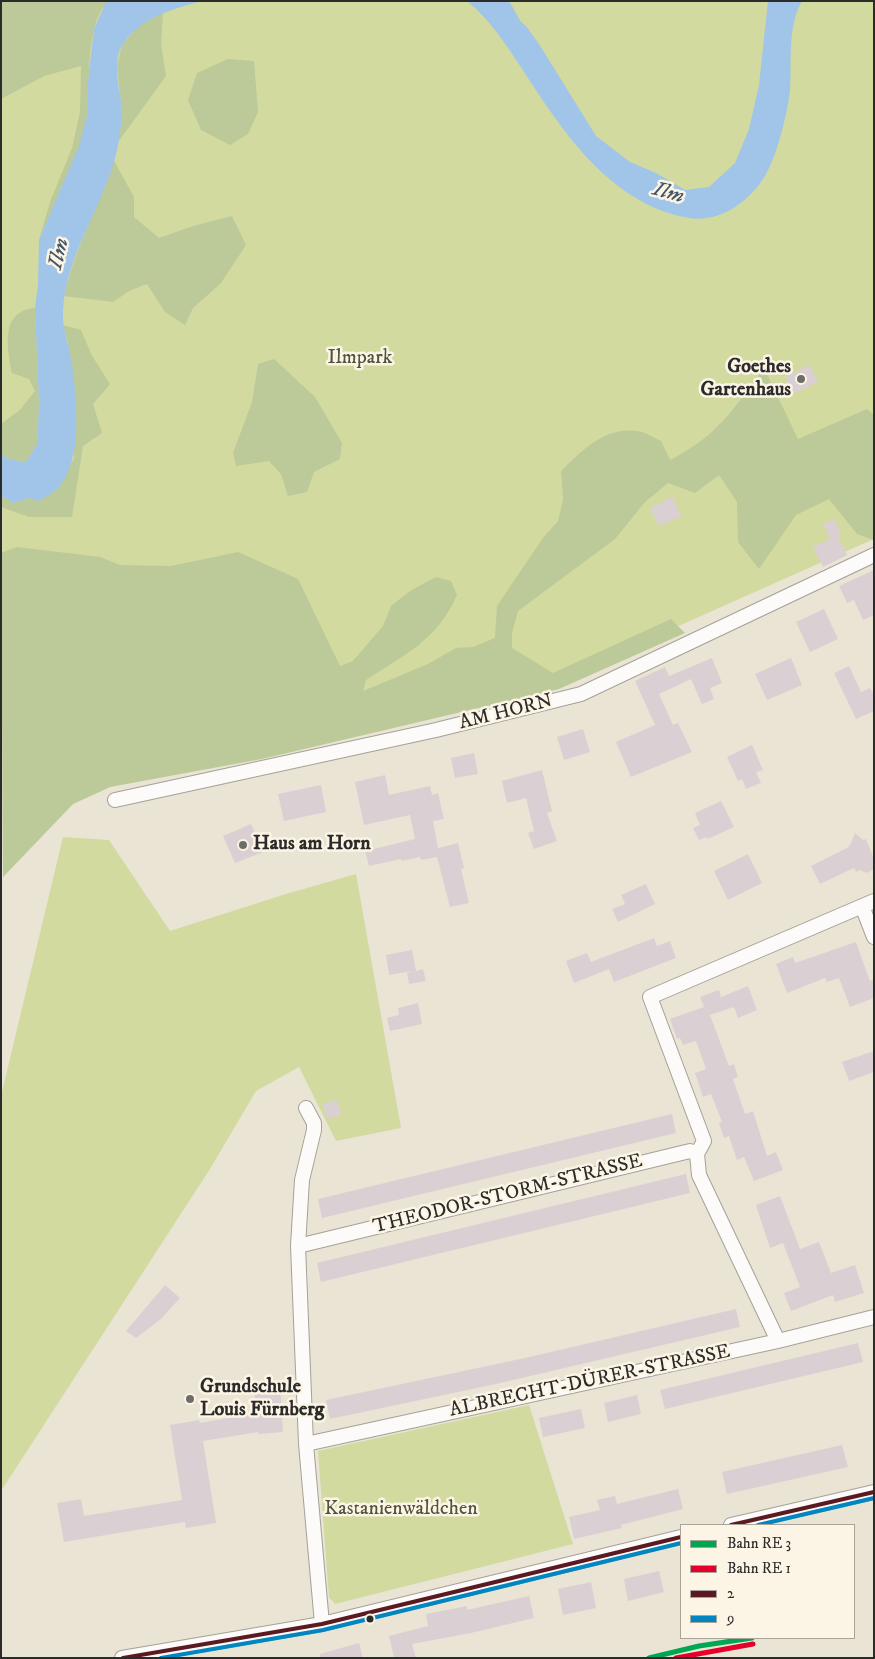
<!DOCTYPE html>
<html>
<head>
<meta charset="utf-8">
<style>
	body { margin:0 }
	#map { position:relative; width:875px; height:1659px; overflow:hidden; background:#eae4d5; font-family:"IM FELL DW Pica",serif }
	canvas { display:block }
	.frame { position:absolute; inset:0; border:2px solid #2b2b2b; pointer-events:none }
	.legend { position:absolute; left:680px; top:1524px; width:175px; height:115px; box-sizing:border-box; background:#fcf5e5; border:1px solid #a8a49b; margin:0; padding:6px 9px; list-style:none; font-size:15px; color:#2b2b2b }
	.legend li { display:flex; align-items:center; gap:10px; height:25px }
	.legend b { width:25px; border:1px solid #a8a49b }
</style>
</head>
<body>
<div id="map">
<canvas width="875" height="1659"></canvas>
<div class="frame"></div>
<ul class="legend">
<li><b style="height:6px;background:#00a651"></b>Bahn RE 3</li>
<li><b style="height:6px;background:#e4002b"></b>Bahn RE 1</li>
<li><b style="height:6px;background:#5b1a21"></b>2</li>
<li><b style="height:6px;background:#0087c1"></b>9</li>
</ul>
</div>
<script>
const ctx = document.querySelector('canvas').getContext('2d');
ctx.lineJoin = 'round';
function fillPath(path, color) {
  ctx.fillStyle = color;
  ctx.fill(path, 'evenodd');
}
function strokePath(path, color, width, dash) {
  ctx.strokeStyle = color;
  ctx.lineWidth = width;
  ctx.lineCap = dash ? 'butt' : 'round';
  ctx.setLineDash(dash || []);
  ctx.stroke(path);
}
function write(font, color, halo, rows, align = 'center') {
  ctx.font = font + ' "IM FELL DW Pica",serif';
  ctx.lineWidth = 5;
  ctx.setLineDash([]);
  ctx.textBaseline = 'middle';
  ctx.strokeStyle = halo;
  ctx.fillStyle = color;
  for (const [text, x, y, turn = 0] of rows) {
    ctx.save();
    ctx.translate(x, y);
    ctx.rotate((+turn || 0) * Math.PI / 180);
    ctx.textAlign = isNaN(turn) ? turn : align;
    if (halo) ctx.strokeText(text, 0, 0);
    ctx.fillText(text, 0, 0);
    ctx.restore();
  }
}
fillPath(new Path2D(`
	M1,1H874V539L557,680L110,787L73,804L3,877Z
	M63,837L109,840L170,931L286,894L356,874L401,1128L336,1141L299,1067L256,1091L210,1169L1,1491V1096Z
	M529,1405L573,1544L335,1604L329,1597L318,1451Z`), '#d2daa0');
fillPath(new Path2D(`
	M1,1H109C85,20 90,88 87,116C83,153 54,204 39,240L50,202L72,148L80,112L81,66L44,76L1,99Z
	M163,12L161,44L166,76L118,142L122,113L117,66L122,45L138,26Z
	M228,59L254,61L258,112L248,134L230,145L201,130L188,100L197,73Z
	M113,159L134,197V217L159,238L193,226L232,216L246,245L221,283L193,308L185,325L165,312L147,284L129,291L113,302L64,296C75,248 99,206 113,159Z
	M35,308L39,404L37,444L26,462L8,459L1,454V424L20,410L35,391L29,379L12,373C7,347 0,311 35,308Z
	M63,325L81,330L91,354L110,384L93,404L102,433L83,446L72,517H29L1,507V496L14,503L29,498L39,501L58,488L74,458L68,342Z
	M274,359L315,397L342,443L340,459L314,472L307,492L288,496L281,474L269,461L236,466L233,453L252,402L258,364Z
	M764,368L798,439L867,409L874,415V540L857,534L829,499L796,515L759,569L738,542L737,502L719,475L695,493L668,483L645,502L615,539L518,611L512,633V648L553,673L671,619L685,633L559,689L262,759L110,787L73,804L3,877L1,553L17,547L100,557L120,565L171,566L238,552L298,579L340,666L353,661L383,626L391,606L410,591L436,577L451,581L457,595C437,640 406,654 366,680L363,691L428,664L456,648L473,647L495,638L497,606L543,538L558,521L563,499L561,471C582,451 604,427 636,431C644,431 654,438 661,441L670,460C718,436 733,409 764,368Z`), '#bcc998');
fillPath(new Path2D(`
	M109,1H201C171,10 141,17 123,44C110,64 122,92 122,114C121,123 120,132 119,140C109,200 65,252 63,312C62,326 67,339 70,353C76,389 85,459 58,488C53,493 45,497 39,501L29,498L14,503L1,496V454L8,459L26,462L37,444L39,404L35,308L38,284L39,240L79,146L87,116L88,81L94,29L105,4Z
	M467,1H509L521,22L526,26L539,44L596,136L630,162L656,173L685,190L709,187L735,163L749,129L759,85L768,1H802C787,27 792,61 790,90C788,111 777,156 766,174C751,201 720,223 689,218C614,205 567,138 528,78C510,51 493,22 467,1Z`), '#a1c4e9');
fillPath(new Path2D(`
	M810,365L818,382L793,394L785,377Z
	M672,497L681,516L659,526L650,508Z
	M834,519L841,534L830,538L823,524Z
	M837,535L847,555L823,567L813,547Z
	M874,570V615L863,620L854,600L847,603L839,586Z
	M824,609L838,639L810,652L796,622Z
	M712,658L722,683L710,688L714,699L702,704L691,679L659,694L673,725L678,723L692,752L631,777L616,742L655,725L635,681L665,667L669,676Z
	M791,658L802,685L767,700L755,674Z
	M849,666L861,692L870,688L874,695V711L856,719L834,673Z
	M583,729L590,752L564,760L557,737Z
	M752,745L763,770L756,772L761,783L746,789L742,779L738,781L727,757Z
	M474,753L478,774L455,778L451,758Z
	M542,770L552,811L547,813L557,841L534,849L528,833L534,831L526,798L507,803L502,781Z
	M385,775L389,795L430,786L432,795L438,793L444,819L433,821L438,848L458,843L464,868L461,869L469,903L450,907L437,857L421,860L420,857L401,861V859L369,866L365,851L415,839L410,815L364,825L355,782Z
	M321,785L326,812L284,821L278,794Z
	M721,801L734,827L708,839L706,837L699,840L693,828L700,825L695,813Z
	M251,824L263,852L235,863L223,836Z
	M855,833L863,840L866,839L874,859V869L867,873L860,870L856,872L854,868L820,884L811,866L847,848L850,845Z
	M748,854L762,883L728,900L714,871Z
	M646,884L655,904L618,922L612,909L625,904L621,895Z
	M654,938L657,946L670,941L676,958L614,982L609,969L574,983L566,961L587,953L591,962Z
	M856,942L870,981L874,979V998L850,1007L839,978L827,982L825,978L787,993L776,964L793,957L795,963Z
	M412,950L416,971L423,969L426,981L409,984L407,973L412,971L389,975L386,955Z
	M748,986L757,1010L738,1018L734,1007L710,1015L729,1066L734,1064L738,1077L733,1079L745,1114L753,1111L767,1156L776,1152L783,1170L754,1181L744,1157L737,1160L729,1136L724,1138L719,1123L722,1122L711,1094L703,1097L695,1073L706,1069L696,1041L683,1045L680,1038L677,1039L670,1019L704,1007L700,997L719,990L721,997Z
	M418,1003L422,1024L390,1031L387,1018L399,1015L398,1008Z
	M874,1051V1072L849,1081L842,1062Z
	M337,1100L341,1115L327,1119L323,1104Z
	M672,1114L676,1133L322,1218L318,1199Z
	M686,1174L690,1193L321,1282L317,1263Z
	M780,1196L800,1249L819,1242L831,1273L855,1265L864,1293L835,1302L833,1295L791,1311L784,1293L800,1287L783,1243L770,1248L756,1205Z
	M165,1285L180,1298L161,1319L136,1338L126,1331Z
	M736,1309L740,1327L496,1384L330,1419L326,1400L525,1358Z
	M858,1343L863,1362L665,1409L660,1390Z
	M280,1383L283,1432L258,1434V1432L203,1441L216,1523L186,1528L185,1522L64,1542L57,1503L81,1499L84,1516L182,1500L170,1425L199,1420L200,1423L256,1413L254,1385Z
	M637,1395L641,1414L608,1422L604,1403Z
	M581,1409L585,1428L543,1437L539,1418Z
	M842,1445L848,1467L727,1494L722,1472Z
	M678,1489L683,1509L621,1525L622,1528L574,1539L569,1517L600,1510L597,1500L615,1496L617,1504Z
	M659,1571L664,1592L628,1601L624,1579Z
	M591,1582L596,1608L563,1615L558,1589Z
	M529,1596L534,1618L471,1633L412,1644L416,1658H394L389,1636L428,1626L426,1614L467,1606V1610Z
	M359,1643L363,1658H320V1654Z`), '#dad0d3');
const minor = new Path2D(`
	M115,800L436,730L581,694L874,555
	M862,906L874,937
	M306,1108L314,1123V1130L302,1180L298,1246L306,1444L322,1624
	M697,1154L704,1141L650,997L874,901
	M298,1246L690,1151L697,1154L699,1175L778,1341
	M306,1444L778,1341L874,1317
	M731,1525L874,1492
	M122,1658L322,1624L681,1537`);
strokePath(minor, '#a5a199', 16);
strokePath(minor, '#fcfbf9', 14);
strokePath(new Path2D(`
	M731,1525L874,1492
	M123,1658L322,1624L681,1537`), '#5b1a21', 4);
strokePath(new Path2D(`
	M758,1525L874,1498
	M161,1658L323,1630L681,1543`), '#0087c1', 4);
strokePath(new Path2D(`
	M649,1658L699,1646L752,1638`), '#00a651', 5);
strokePath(new Path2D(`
	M676,1658L753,1644`), '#e4002b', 5);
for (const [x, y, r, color] of [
	[801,379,5,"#6e6c66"],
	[243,845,5,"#6e6c66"],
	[190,1399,5,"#6e6c66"],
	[370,1619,4.5,"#2b2b2b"]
]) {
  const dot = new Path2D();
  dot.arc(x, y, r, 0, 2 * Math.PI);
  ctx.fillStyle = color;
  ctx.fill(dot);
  strokePath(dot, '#fcf5e5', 2);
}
write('20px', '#50543d', '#fcf5e5', [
	["Ilmpark",360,359],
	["Kastanienwäldchen",401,1510]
]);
write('bold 20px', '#2b2b2b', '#fcf5e5', [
	["Goethes",791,368,"right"],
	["Gartenhaus",791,391,"right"],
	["Haus am Horn",253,845],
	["Grundschule",200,1388],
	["Louis Fürnberg",200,1411]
], 'left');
write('20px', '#2b2b2b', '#fcf5e5', [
	["AM HORN",506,713,-14],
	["THEODOR-STORM-STRASSE",508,1195,-14],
	["ALBRECHT-DÜRER-STRASSE",590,1382,-12]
]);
write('italic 21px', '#455566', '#fcf5e5', [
	["Ilm",668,194,16],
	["Ilm",60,254,-76]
]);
</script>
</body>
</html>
